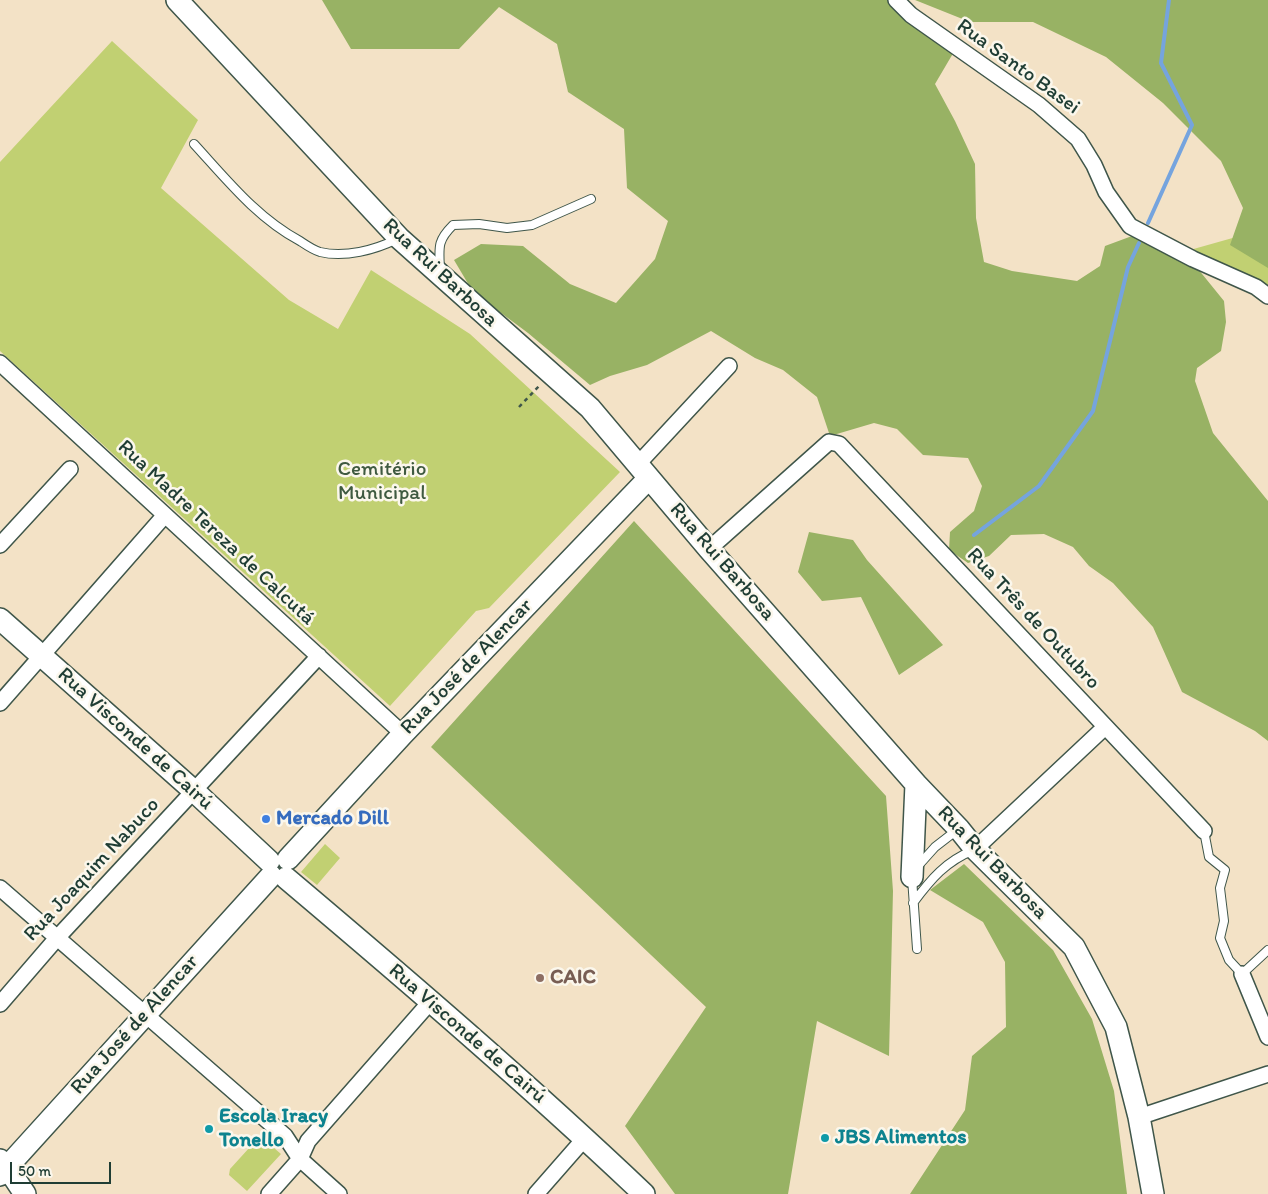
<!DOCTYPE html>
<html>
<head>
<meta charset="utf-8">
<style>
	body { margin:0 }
	#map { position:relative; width:1268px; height:1194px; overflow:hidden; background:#f3e2c6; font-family:Itim,sans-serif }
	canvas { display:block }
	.scale { position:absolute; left:10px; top:1162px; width:101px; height:22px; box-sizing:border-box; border:2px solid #1f3d34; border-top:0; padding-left:6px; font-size:15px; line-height:18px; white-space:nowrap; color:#1f3d34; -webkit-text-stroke:4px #fbf7ec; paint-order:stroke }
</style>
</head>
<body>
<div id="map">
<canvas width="1268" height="1194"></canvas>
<div class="scale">50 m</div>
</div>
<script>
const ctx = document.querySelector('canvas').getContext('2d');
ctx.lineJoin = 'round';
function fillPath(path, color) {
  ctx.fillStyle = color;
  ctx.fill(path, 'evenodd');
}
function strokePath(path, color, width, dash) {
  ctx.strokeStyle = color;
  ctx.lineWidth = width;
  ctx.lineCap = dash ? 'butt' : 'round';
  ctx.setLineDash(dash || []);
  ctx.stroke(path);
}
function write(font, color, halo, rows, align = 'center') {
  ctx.font = font + ' Itim,sans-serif';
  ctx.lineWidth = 5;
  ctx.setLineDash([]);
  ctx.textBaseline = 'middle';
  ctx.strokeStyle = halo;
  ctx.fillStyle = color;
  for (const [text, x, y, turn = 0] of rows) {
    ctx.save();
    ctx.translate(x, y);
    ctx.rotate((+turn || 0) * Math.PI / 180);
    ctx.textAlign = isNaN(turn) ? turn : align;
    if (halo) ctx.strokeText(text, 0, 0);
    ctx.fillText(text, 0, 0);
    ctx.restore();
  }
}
fillPath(new Path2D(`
	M112,41L198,120L161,188L289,300L338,329L371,270L470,334L620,472L489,608L476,611L390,706L0,351V162Z
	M1268,228V287L1190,250Z
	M325,844L340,858L317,885L301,872Z
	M260,1136L281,1154L247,1191L229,1175L230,1169Z`), '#c1d072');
fillPath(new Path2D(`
	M322,0H893L955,50L935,84L955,121L975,164L976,218L984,262L1012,271L1077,281L1100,266L1105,246L1132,236L1194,264L1224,301L1226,322L1221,351L1197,368L1195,381L1213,433L1268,501V741L1255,731L1182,692L1153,627L1113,583L1089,566L1073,547L1044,534L1011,535L989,556L968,563L949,550L950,532L974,511L982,486L968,458L923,455L897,429L874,423L830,436L817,397L783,370L755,358L711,331L647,365L610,376L590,385L528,333L473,292L454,260L481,244L523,246L570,284L616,303L655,259L668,221L627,188L624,129L568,92L557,44L499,7L459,49H351Z
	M915,0H1268V268L1230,245L1243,208L1221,161L1163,103L1106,57L1033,22H970Z
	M634,521L886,796L893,891L889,1056L817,1021L788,1194H675L625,1126L706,1007L431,747Z
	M809,532L853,540L867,560L943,645L899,675L861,597L822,601L798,572Z
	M964,864L1053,950L1092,1019L1114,1091L1127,1194H910L965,1110L972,1056L1006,1027L1005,962L983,922L930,890Z`), '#98b264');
strokePath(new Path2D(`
	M1148,223L1192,125L1161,63L1169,0
	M974,535L1039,486L1093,411L1128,267L1139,243`), '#75a4de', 4);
const lane = new Path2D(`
	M194,144C227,180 257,218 300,241C306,245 313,250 320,252C345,258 375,250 397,239
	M440,269C439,247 437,241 453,225L479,224L507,228L532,225L591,199
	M1204,831L1209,857L1225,870L1220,888L1224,921L1220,938L1229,960L1242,974L1268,950
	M918,866L935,847L957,830
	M912,878L917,949
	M913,903C931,879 946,861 974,850`);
const street = new Path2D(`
	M896,0L911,15L1039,105L1078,139L1094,165L1106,192L1130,226L1193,259L1256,287L1268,296
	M0,363L403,734
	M638,464L729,366
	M0,545L70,469
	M709,549L829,442L839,444L1204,831
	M0,703L165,515
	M975,849L1105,727
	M0,888L285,1136L300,1159L339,1194
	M1242,974L1268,1037
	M0,1004L57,938L319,656
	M1139,1117L1268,1074
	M269,1194L300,1159L308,1141L431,1001
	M536,1194L585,1138`);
const secondary = new Path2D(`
	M177,0L399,238L590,408L709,549L916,784L959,829L975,849L1074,947L1116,1027L1139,1117L1153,1194
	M0,619L194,791L269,861
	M288,859L403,734L649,478
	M912,877L916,784
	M286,878C408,981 528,1084 644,1194
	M0,1160L7,1167L25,1194
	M0,1175L271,876`);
strokePath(lane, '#3f564a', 10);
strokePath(street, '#3f564a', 18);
strokePath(secondary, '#3f564a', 24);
strokePath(new Path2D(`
	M519,407L540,385`), '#3f564a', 2.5, [4, 4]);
strokePath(lane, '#fff', 8);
strokePath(street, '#fff', 15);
strokePath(secondary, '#fff', 21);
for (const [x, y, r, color] of [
	[266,819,5,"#3f7fe0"],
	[540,978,5,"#8d6e63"],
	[209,1129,5,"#0f9aa8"],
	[825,1138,5,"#0f9aa8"]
]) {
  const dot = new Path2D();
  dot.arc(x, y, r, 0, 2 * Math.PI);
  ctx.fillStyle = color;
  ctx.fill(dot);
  strokePath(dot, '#fbf7ec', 2);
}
write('21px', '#1f3d34', '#fbf7ec', [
	["Rua Santo Basei",1018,67,36],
	["Rua Rui Barbosa",440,273,43],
	["Rua Madre Tereza de Calcutá",216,533,43],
	["Rua Rui Barbosa",722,562,49],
	["Rua Três de Outubro",1033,619,47],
	["Rua José de Alencar",467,667,-46],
	["Rua Visconde de Cairú",135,739,42],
	["Rua Rui Barbosa",992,863,46],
	["Rua Joaquim Nabuco",92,870,-47],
	["Rua José de Alencar",135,1025,-48],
	["Rua Visconde de Cairú",467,1034,41]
]);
write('21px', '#3f5a40', '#fbf7ec', [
	["Cemitério",382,470],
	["Municipal",382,494]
]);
write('bold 21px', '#366cbe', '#fbf7ec', [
	["Mercado Dill",276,819]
], 'left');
write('bold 21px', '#785e54', '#fbf7ec', [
	["CAIC",550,978]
], 'left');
write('bold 21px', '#0d838f', '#fbf7ec', [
	["Escola Iracy",219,1117],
	["Tonello",219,1141],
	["JBS Alimentos",835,1138]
], 'left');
</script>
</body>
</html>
